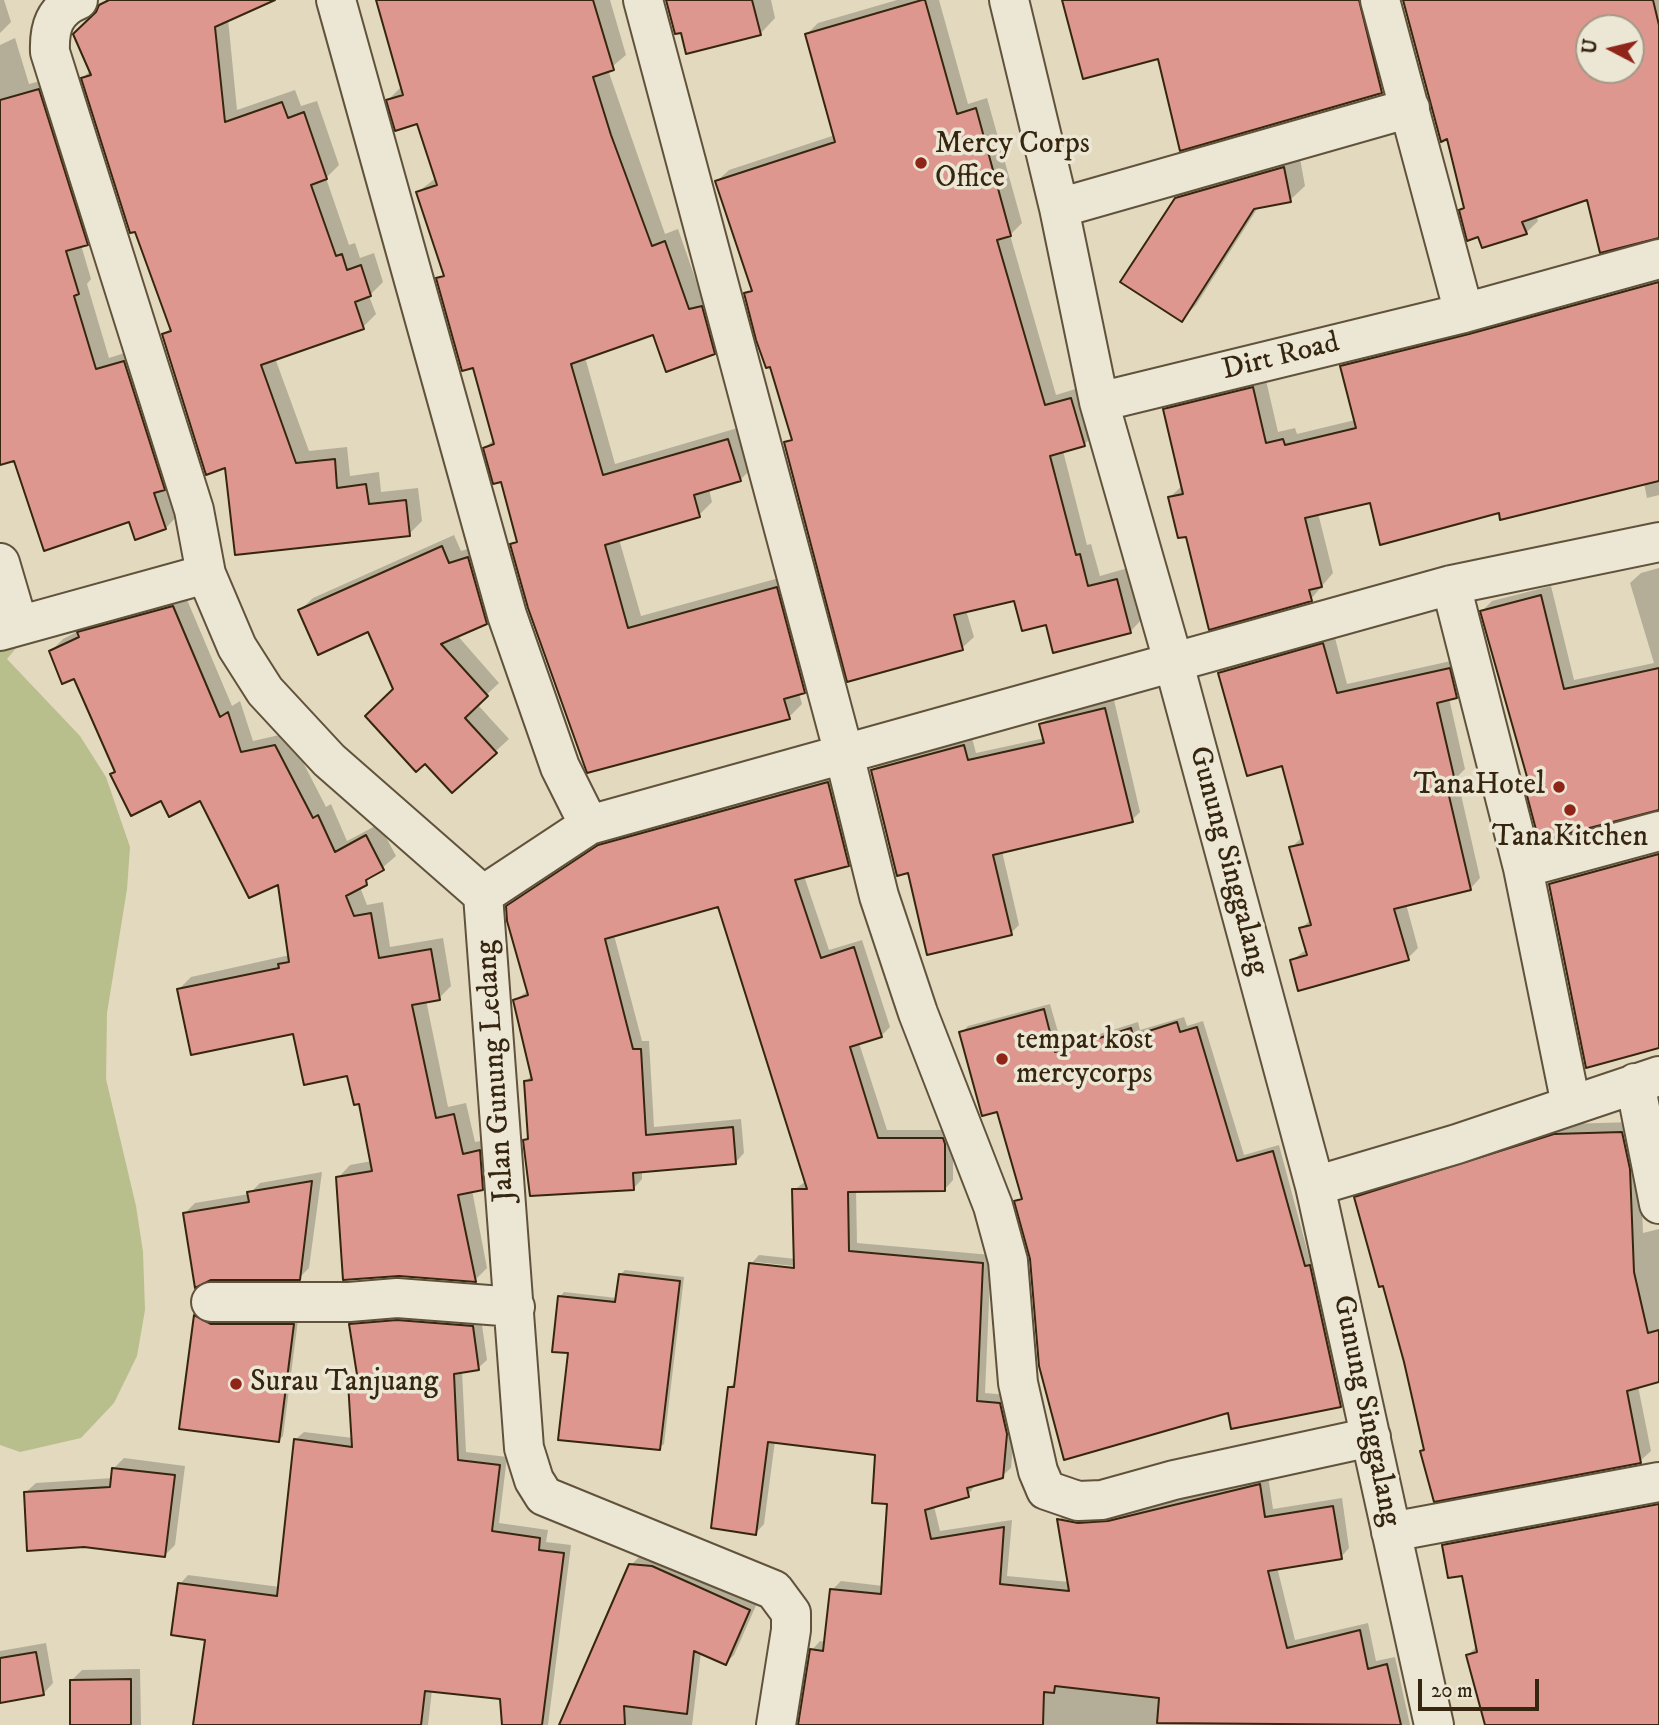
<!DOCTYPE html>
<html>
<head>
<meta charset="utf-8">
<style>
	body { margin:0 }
	#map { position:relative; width:1659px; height:1725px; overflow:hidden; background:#e2d9be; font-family:"IM FELL DW Pica",serif }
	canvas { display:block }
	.north { position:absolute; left:1575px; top:14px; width:70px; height:70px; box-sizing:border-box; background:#ece6d5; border:2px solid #a39986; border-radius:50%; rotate:277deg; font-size:19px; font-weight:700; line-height:28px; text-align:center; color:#36260f }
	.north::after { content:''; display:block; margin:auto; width:24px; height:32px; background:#8f2418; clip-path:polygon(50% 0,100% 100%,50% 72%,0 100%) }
	.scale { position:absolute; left:1418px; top:1679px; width:121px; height:32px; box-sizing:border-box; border:4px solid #36260f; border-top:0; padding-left:9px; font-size:21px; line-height:24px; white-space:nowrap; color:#36260f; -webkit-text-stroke:5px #ece6d5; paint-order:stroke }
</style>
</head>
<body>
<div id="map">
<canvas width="1659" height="1725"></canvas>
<div class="north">U</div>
<div class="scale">20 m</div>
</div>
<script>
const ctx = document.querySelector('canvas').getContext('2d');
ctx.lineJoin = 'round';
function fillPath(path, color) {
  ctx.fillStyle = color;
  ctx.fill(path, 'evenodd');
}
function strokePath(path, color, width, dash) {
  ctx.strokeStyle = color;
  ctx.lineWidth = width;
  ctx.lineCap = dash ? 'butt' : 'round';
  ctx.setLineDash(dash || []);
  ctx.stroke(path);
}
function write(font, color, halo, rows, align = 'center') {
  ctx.font = font + ' "IM FELL DW Pica",serif';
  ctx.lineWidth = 7;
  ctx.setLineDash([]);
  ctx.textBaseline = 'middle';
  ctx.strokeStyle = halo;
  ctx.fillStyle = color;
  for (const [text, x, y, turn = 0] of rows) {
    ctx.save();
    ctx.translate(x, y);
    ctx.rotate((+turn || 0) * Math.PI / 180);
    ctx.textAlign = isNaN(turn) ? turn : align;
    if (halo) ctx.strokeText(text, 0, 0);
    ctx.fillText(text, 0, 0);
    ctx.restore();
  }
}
fillPath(new Path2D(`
	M31,630L7,659L80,736L106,777L130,847L127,889L107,1013L106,1079L136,1206L143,1252L145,1310L137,1356L114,1403L81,1438L20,1452L0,1445V643Z`), '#b9be8d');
fillPath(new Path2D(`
	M0,0H4L11,22L0,33Z
	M106,0H271L228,19L237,110L295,90L301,106L317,101L339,165L326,178L349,245L355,243L360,258L374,253L383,282L369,296L376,314L363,327L275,358L309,451L347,447L350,476L379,472L381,492L418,488L422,521L409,534L227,465L164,335L171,327L83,78L91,70L76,31Z
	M377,0H610L626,55L608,70L665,234L678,229L702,298L715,294L727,340L714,353L654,333L585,357L615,464L741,427L753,467L740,480L709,489L712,502L699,515L619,539L641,616L790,575L817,679L799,693L802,704L789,717L588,771L512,545L518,539L502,480L485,448L494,439L474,366L438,279L445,272L418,192L437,177L418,122L388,100L401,87Z
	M666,0H771L775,18L760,34L676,32Z
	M897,0H939L968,104L987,98L1022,223L1010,235L1056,395L1082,387L1095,433L1084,445L1063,451L1087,545L1091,544L1100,576L1128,568L1141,620L1130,632L1047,623L1016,599L966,610L974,637L962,648L786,443L793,436L746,294L753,287L717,181L729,170L835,135L807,34L818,23Z
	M1066,0H1372L1393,79L1381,91L1160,57Z
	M1404,0H1659V237L1588,198L1536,215L1538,221L1526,233L1479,235L1461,210L1466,206L1449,137ZM1589,28H1631V70H1589Z
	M15,38L29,84L52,78L100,230L81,245L91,279L87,284L109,358L137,349L178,515L166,528L130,520L15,458L0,463V45Z
	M1299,153L1305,186L1290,200L1259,206L1196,305L1181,320L1176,199L1192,184Z
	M1659,274V495L1647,498L1644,483L1500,511L1371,501L1318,513L1333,573L1311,599L1187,534L1170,497L1183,485L1165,409L1178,397L1265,376L1278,432L1295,428L1297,434L1355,420L1342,366L1354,354Z
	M454,535L461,551L481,545L499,610L486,623L457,635L499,683L477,704L509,739L452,791L395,689L369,630L300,610L313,598Z
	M1659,568V808L1528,793L1532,789L1482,611L1492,601L1551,586L1574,680L1654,663L1630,583L1641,573Z
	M185,595L232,706L240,701L253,741L288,733L326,807L331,804L347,841L379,824L396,856L360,887L367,905L383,902L390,947L443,938L451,986L439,998L426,1000L448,1107L466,1103L475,1142L492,1139L494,1176L482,1188L472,1190L487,1268L475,1280L338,1178L350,1165L372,1161L360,1102L348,1074L294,1032L179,989L191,977L290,955L279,882L201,799L161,798L112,775L116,770L75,677L51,651L63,639L108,616Z
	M1334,634L1347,684L1460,659L1467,686L1456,696L1449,698L1465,769L1457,777L1480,878L1470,889L1406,904L1418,948L1408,958L1291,961L1307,949L1301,929L1311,919L1291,848L1302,837L1283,764L1220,673L1230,663Z
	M1114,700L1140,812L1132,820L1002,851L1019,925L1011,933L909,871L872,771L881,762L972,738L976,753L1045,738L1041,724L1050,716Z
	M837,774L857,856L848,864L804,876L829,950L862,940L890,1027L881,1036L859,1043L887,1130H951L953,1134V1180L945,1189L856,1190L857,1243L991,1255L985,1393L1008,1395L1015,1424L1011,1468L1002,1476L976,1484L968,1495L934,1506L940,1531L1012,1520L1007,1576L1069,1582L1059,1520L1068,1511L1268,1476L1273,1509L1342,1498L1349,1548L1341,1557L1277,1567L1295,1640L1368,1623L1376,1661L1395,1657L1410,1725H800L812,1650L820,1641L826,1642L832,1590L841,1581L883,1586L889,1502L877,1454L775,1441L764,1524L756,1533L730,1387L736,1381L751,1264L759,1255L796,1259L794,1190L806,1181L719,905L614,935L642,1041H649L654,1127L741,1119L744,1153L736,1162L642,1171V1179L634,1188L525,1141L529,1137L526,1081L532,1075L515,1000L529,990L508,907L609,837ZM755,1262L803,1267V1271L755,1265Z
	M1659,847V1046L1550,884L1561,874Z
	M1050,1004L1062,1046L1138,1022L1140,1030L1184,1017L1187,1026L1203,1021L1244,1155L1279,1145L1347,1399L1341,1405L1229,1411L1032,1259L1016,1202L1023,1195L998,1110L961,1033L968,1026Z
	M1633,1122L1640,1158L1643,1233L1659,1229V1381L1638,1386L1651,1451L1640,1461L1426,1448L1406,1361L1356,1198L1367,1187L1566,1124Z
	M322,1172L309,1268L299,1278L185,1213L195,1203L249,1194L260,1183Z
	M625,1270L684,1277L664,1444L659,1448L560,1297L564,1292L617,1298L620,1275Z
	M200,1312L298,1320L283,1436L278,1441L196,1316Z
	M360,1316L481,1318L487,1360L478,1368L462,1371L466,1452L507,1457L499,1523L548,1530L546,1542L571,1545L548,1725H504L502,1698L432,1690L428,1725H195L207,1638L180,1584L188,1575L280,1587L295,1440L304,1432L353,1438L350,1382L358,1374L351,1324Z
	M124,1458L185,1466L175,1545L164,1556L25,1493L36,1483L113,1478L114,1468Z
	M1595,1510L1600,1551L1659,1544V1725H1487L1468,1655L1477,1646L1464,1574L1444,1545L1453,1536Z
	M640,1556L661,1558L758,1601L734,1655L726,1663L701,1652L692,1725H560L631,1565Z
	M46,1643L53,1683L43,1694L0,1701V1651Z
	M140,1669L141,1725H72V1680L82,1670Z`), '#0003');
const building = new Path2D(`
	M109,0H275L215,27L225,122L282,102L288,118L304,112L327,179L311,185L336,256L342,254L347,270L361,265L371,296L355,302L364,329L261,365L296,463L335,459L337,488L366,484L369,504L406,500L410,536L235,555L225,468L206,475L162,334L171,331L135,232L130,233L81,78L91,75L73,34L96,12L99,5Z
	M376,0H593L614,70L593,77L611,135L652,246L665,241L689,309L702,306L715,354L666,372L653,335L571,364L603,475L728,439L741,481L694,495L700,517L605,545L628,628L777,587L805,693L784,699L790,719L587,773L528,608L510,544L517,542L501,482L493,484L483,448L494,444L473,368L462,371L436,278L444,276L416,192L437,185L417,124L395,131L386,100L403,95Z
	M666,0H752L761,35L686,54L681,33L675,34Z
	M922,0H925L957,114L976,108L1011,236L997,240L1045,405L1071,398L1085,446L1050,456L1076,555L1080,554L1088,586L1117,579L1131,633L1053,653L1046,625L1022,631L1014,601L954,615L963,650L847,682L784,442L792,440L770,367L766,368L756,340L744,293L752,291L715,181L835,142L805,34Z
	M1062,0H1359L1382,93L1180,151L1158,59L1083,79Z
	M1403,0H1653L1659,25V238L1600,253L1587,200L1522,222L1527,234L1482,248L1478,237L1467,241L1459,210L1464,208L1447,139L1441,142ZM1589,28H1631V70H1589Z
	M39,89L88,245L66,251L79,294L74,296L96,369L124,361L165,490L154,493L166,529L135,540L129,522L44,551L14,461L0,465V100Z
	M1284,167L1291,202L1254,209L1182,322L1120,282L1175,198Z
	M1659,282V481L1500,520L1499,513L1380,545L1370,503L1305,518L1322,587L1309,590L1312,601L1209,630L1186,537L1178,538L1168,497L1183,494L1163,409L1253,387L1266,443L1283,439L1285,445L1356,428L1340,366L1469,334Z
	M442,546L449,563L468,557L487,624L441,644L488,696L465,718L497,753L452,793L425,764L416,772L365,716L393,689L368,632L318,655L298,610Z
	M1541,595L1564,689L1659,668V810L1539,841L1526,792L1531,791L1480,611Z
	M173,606L220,717L228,712L241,752L275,745L313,818L318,815L335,852L366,835L384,870L366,880L367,885L346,896L354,916L371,913L379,958L431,949L440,1000L412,1005L436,1118L454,1114L463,1154L480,1150L483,1190L458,1195L476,1282L399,1276L343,1280L336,1177L372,1171L359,1104L354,1105L347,1076L304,1085L293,1034L191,1055L177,989L279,968L278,964L289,962L278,885L249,898L200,801L169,817L161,801L131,816L110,774L115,772L74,679L62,684L49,651L79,637L77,632Z
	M1323,643L1337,693L1450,668L1457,698L1437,703L1455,781L1446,783L1471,890L1394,909L1409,960L1298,991L1290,960L1307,955L1299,928L1311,925L1289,847L1303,844L1282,766L1247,776L1218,673Z
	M1105,708L1133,822L993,855L1012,935L927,955L908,873L897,876L871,770L964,745L968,760L1044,743L1039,724Z
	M828,782L849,866L795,880L821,958L854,947L882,1037L850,1047L878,1138H943L945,1144V1191L848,1192L849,1251L983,1263L977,1401L1000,1403L1007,1434L1003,1478L967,1488L969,1497L925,1510L931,1539L1004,1527L1000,1584L1069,1591L1057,1519L1078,1523L1108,1521L1260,1484L1265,1517L1333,1506L1342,1559L1268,1571L1287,1648L1360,1630L1368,1669L1387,1664L1401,1725L1157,1723L1159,1698L1055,1686L1054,1693L1044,1692L1043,1725H798L810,1649L823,1651L830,1589L881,1594L887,1504L872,1503L875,1455L768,1442L756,1535L711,1528L728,1387H734L749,1263L794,1268L792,1189H807L718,907L605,939L633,1049H641L646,1135L733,1127L736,1164L633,1173L634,1190L530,1196L523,1140L528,1139L524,1081L532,1080L513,1000L528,995L507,921L506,906L598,845Z
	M1659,854V1048L1586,1068L1549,884Z
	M1044,1009L1055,1052L1131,1028L1133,1036L1177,1022L1180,1032L1197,1027L1237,1161L1273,1151L1305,1266L1310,1265L1341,1407L1231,1429L1228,1413L1064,1460L1039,1366L1030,1259L1014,1201L1022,1199L997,1112L982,1116L959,1032Z
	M1622,1132L1630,1169L1634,1272L1648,1333L1659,1330V1382L1627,1391L1641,1463L1434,1502L1420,1451L1424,1450L1404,1362L1383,1286L1379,1287L1354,1197L1554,1134Z
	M312,1181L300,1280H211L195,1288L183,1213L249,1202L247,1192Z
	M619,1274L680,1281L660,1450L558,1440L568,1353L552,1352L558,1296L615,1302Z
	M194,1315L211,1324H294L279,1442L179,1429Z
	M397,1320L473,1326L479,1370L454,1374L458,1460L500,1465L492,1531L540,1538L539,1550L564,1553L542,1725H502L500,1699L425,1691L421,1725H193L205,1640L171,1635L178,1583L277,1596L294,1439L352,1447L348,1382L358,1381L349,1324Z
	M112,1468L175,1475L165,1557L84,1547L27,1551L24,1492L110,1487Z
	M1659,1504V1725H1485L1466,1655L1477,1652L1462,1576L1448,1578L1442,1545Z
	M629,1564L652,1566L750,1610L726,1665L694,1651L687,1714L624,1706L625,1725H559Z
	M36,1652L44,1695L0,1703V1658Z
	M131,1679V1725H70V1680Z`);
fillPath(building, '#de978f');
strokePath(building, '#36260f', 2);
const street = new Path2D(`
	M78,0C54,10 49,28 50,52L194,510L206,574
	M336,0L507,615L560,767L589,825L1451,585L1659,542
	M643,0L844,754L879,896L918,1013L993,1206L1008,1261L1018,1383L1038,1471L1046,1490L1078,1501L1102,1500L1174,1480L1371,1437
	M1009,0L1059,208L1099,402L1174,664L1315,1186L1434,1725
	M1380,0L1464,313
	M1059,208L1410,108
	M1099,402L1464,313L1659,259
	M0,563L18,624
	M1451,585L1523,868
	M0,631L206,574L237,647L265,691L329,760L483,895L524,1448L534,1480L544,1496L774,1590L791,1613V1630L776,1725
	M483,895L589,825
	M1635,1083L1659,1204
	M1571,1105L1523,868L1659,831
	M1315,1186L1457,1144L1659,1076
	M211,1302H349L397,1298L515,1307
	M1391,1532L1659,1482`);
strokePath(street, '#61533b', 42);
strokePath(street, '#ece6d5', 38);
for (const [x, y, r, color] of [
	[921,163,7,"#8f2418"],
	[1559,787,7,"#8f2418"],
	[1570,810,7,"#8f2418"],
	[1002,1059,7,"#8f2418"],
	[236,1384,7,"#8f2418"]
]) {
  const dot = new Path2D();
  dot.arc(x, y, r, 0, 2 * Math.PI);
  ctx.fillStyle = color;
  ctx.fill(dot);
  strokePath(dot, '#ece6d5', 2.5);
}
write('30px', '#36260f', '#ece6d5', [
	["Mercy Corps",935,146],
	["Office",935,180],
	["TanaHotel",1545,787,"right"],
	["TanaKitchen",1570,839,"center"],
	["tempat kost",1016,1042],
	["mercycorps",1016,1076],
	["Surau Tanjuang",250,1384]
], 'left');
write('30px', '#36260f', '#ece6d5', [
	["Dirt Road",1281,358,-14],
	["Gunung Singgalang",1227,861,75],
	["Jalan Gunung Ledang",497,1071,-94],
	["Gunung Singgalang",1365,1411,78]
]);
</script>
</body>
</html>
